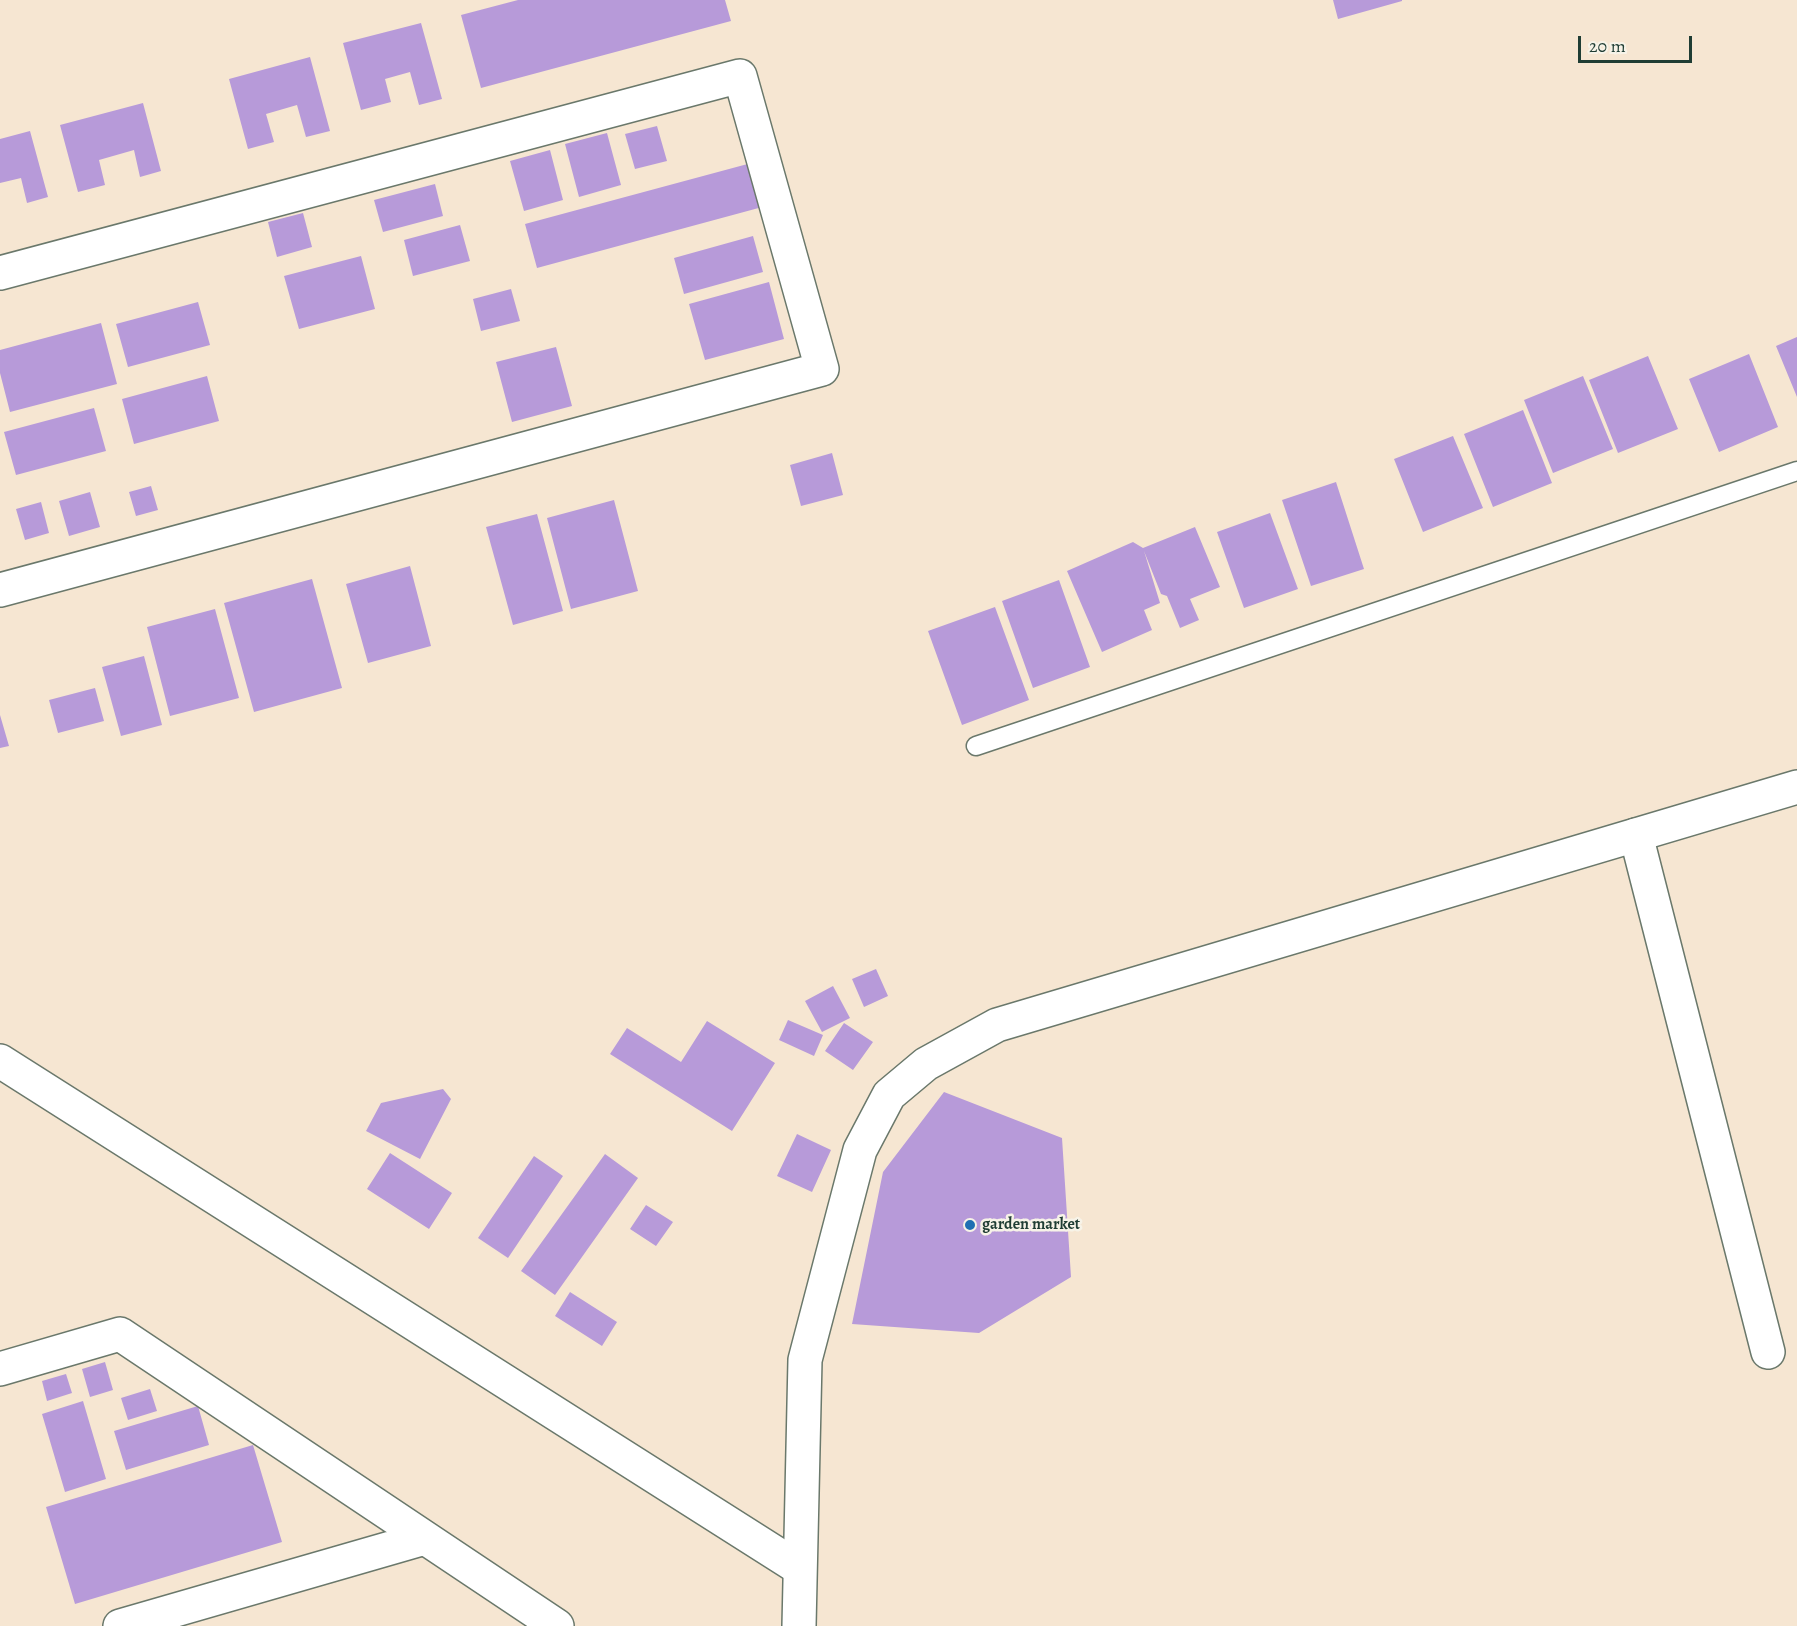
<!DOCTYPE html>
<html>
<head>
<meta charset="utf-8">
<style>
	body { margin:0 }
	#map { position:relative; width:1797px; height:1626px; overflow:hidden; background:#f6e6d2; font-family:Alegreya,serif }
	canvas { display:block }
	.scale { position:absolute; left:1578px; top:36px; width:114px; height:27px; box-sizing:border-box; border:3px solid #1f3d34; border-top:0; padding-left:8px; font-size:18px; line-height:21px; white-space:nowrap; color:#1f3d34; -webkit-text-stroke:4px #f7f3e8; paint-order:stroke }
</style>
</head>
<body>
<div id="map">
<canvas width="1797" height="1626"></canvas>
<div class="scale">20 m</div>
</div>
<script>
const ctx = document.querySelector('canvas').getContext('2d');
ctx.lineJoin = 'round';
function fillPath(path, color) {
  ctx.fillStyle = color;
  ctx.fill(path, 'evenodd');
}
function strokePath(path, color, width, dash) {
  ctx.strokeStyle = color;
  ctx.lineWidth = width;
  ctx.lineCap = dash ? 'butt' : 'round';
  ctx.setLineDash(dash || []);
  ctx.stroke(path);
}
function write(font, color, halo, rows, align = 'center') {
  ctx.font = font + ' Alegreya,serif';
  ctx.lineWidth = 5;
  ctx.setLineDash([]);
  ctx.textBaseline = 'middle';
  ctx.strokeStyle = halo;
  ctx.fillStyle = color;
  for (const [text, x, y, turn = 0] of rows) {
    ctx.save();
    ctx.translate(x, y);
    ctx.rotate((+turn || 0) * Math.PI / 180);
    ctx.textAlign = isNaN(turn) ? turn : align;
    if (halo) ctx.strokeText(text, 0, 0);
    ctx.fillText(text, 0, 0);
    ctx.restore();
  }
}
fillPath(new Path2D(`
	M518,0H725L731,21L481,88L461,15Z
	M1333,0H1402V1L1338,19Z
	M421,23L442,99L419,105L410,72L385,79L391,102L361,110L343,43Z
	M310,57L330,131L306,137L297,105L266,114L274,142L248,149L229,79Z
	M143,103L161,171L140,177L134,150L99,160L105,185L78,192L60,125Z
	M657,126L667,161L635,169L625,134Z
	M30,131L48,197L27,203L21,178L0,183V139Z
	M607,133L621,185L579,197L565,144Z
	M550,150L563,200L524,211L510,161Z
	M755,162L766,206L537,268L525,224Z
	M435,184L443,216L383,232L374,200Z
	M303,213L312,247L277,257L268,222Z
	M460,225L470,261L413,276L404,240Z
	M753,236L763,272L684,294L674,258Z
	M361,256L375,309L299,329L284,276Z
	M769,282L784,339L705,360L689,304Z
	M511,289L520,321L481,331L473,299Z
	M198,302L210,345L128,367L116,324Z
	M101,323L117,384L10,412L0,373V350Z
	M1797,337V397L1776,346Z
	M556,347L572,406L512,422L496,362Z
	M1749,354L1778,427L1719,452L1689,379Z
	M1648,356L1678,429L1618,453L1589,380Z
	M207,376L219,421L134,444L122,399Z
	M1583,376L1613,449L1553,473L1524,400Z
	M94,408L106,451L16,475L4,432Z
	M1523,410L1552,483L1493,507L1464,434Z
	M1453,436L1483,508L1423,532L1394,459Z
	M832,453L843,495L801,506L790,465Z
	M1336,482L1364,569L1311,586L1282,500Z
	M151,486L158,510L136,516L129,492Z
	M90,492L100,527L69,536L59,501Z
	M614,500L638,591L571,609L547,518Z
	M41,502L49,533L25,540L16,509Z
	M1270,513L1298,589L1244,608L1217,532Z
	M537,514L563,611L513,625L486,527Z
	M1195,527L1220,587L1190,599L1199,620L1180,628L1167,596L1161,594L1144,551L1160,603L1144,610L1152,630L1102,652L1067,571L1133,542L1143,548Z
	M410,566L431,646L368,663L346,584Z
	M312,579L342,688L254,712L224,603Z
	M1059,580L1090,667L1033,688L1002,601Z
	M995,607L1029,700L962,725L928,631Z
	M215,609L239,698L170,716L147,627Z
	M144,656L162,725L121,736L102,667Z
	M95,688L104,721L58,733L49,700Z
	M0,715L9,746L0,748Z
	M876,969L888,996L864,1007L852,979Z
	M833,986L850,1018L822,1032L805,1001Z
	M788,1020L823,1035L814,1056L779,1040Z
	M707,1021L775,1063L732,1131L610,1054L627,1028L681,1062Z
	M844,1023L873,1042L853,1070L825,1051Z
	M443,1089L451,1099L420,1159L366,1131L381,1103Z
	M944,1092L1062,1138L1071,1277L979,1333L852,1324L883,1172Z
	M797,1134L831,1150L812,1192L777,1176Z
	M390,1153L452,1193L429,1229L367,1189Z
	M605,1154L638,1178L555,1295L521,1271Z
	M534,1156L563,1176L508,1258L478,1238Z
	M646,1205L673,1222L656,1246L630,1229Z
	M570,1292L617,1322L602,1346L555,1316Z
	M105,1362L113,1390L90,1397L82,1369Z
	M66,1374L72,1393L47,1401L42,1381Z
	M150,1389L157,1411L128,1420L121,1398Z
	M83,1401L106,1479L65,1492L42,1414Z
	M198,1406L209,1445L126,1470L114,1431Z
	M253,1445L282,1542L75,1604L46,1507Z`), '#b79ad9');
const service = new Path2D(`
	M976,746L1797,471`);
const minor = new Path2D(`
	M0,273L740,76L822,369L0,590
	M1636,835L1768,1352
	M0,1061L799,1568
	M0,1369L120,1334L557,1626
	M120,1626L425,1538`);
const tertiary = new Path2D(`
	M799,1626L805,1360L860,1150L889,1095L926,1064L997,1025L1797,787`);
strokePath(service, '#6a786b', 21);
strokePath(minor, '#6a786b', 36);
strokePath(tertiary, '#6a786b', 36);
strokePath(service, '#fff', 18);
strokePath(minor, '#fff', 33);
strokePath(tertiary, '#fff', 33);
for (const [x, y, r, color] of [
	[970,1225,6,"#1f6fb2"]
]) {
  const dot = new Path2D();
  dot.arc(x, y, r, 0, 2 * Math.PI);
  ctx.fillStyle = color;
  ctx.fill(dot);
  strokePath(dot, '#f7f3e8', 2);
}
write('bold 16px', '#1f3d34', '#f7f3e8', [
	["garden market",982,1225]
], 'left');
</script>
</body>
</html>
